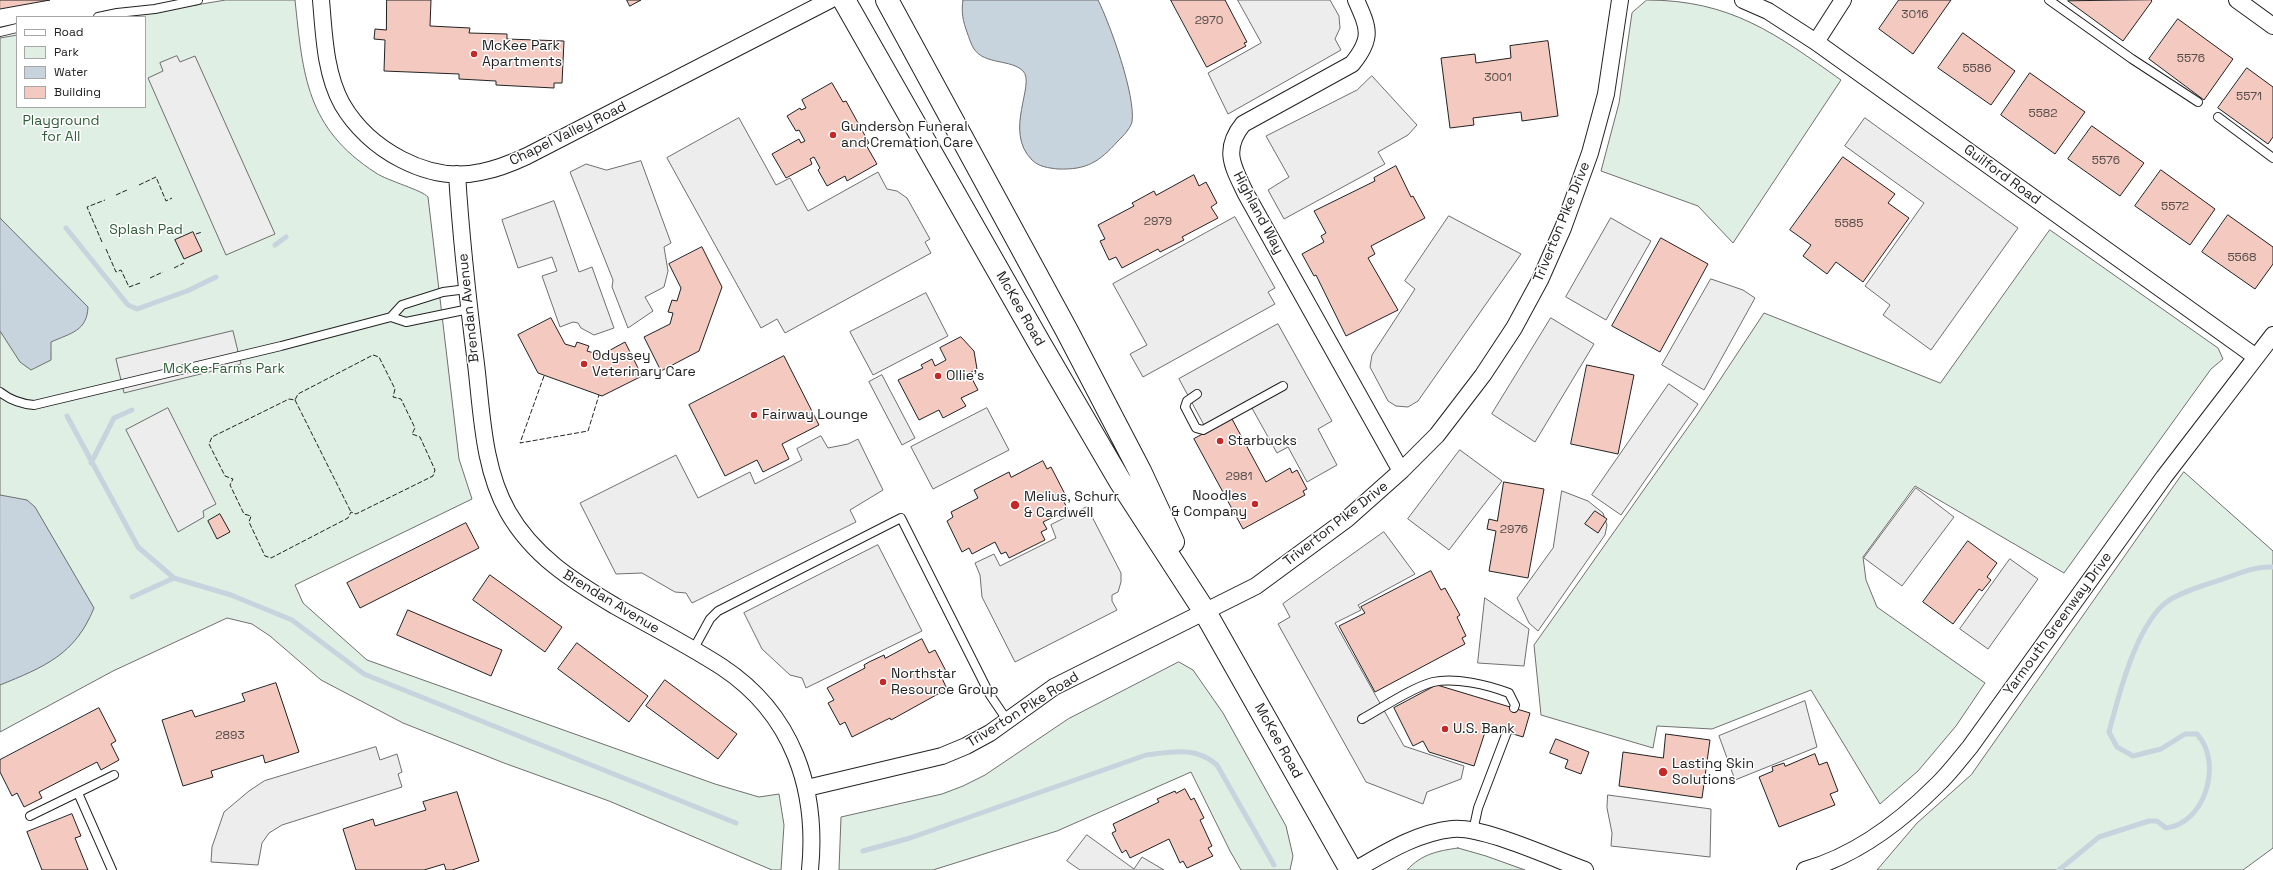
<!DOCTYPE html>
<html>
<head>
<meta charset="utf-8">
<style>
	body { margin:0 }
	#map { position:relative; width:2273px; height:870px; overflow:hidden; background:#fff; font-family:"Space Grotesk",sans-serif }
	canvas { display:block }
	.legend { position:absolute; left:16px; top:16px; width:130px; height:92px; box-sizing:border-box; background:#fff; border:1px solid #a7a7a7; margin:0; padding:5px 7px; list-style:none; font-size:12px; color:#222 }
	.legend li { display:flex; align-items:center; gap:8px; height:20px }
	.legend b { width:20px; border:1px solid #a7a7a7 }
</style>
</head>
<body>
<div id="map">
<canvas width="2273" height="870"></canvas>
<ul class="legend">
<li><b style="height:5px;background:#fff"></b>Road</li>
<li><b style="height:11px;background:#e0efe3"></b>Park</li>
<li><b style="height:11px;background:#c7d3dd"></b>Water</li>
<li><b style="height:11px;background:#f3c9c0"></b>Building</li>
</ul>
</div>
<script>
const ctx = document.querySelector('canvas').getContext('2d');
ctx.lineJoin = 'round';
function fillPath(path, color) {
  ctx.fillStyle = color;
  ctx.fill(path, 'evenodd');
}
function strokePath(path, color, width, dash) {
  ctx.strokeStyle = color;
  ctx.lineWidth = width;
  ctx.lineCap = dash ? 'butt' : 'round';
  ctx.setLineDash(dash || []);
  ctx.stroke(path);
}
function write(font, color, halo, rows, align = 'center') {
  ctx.font = font + ' "Space Grotesk",sans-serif';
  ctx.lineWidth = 3;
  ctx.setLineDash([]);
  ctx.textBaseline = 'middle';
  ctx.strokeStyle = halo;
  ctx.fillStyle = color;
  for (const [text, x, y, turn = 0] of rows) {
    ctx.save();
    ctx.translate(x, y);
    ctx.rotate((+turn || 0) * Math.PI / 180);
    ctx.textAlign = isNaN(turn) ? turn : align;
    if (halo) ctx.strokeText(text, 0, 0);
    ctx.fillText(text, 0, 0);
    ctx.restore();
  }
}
const green = new Path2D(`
	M226,0H295C303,75 306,128 376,173C388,181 422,190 428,197L459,459L472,499L295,585L303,603L367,660L715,784L759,797L779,794L784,825L781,870H772L609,801L504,763L403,723L321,680L270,636L252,624L227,618L113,671L0,732V38L17,35V107H145V17H124Z
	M1647,0C1731,0 1776,34 1841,80L1733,243L1698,206L1601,171L1619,103L1632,13Z
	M2050,230L2218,348L2223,359L2211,369L2064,573L1915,486L1863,557L1866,580L1877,607L1985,683L1956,726L1918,771L1880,804L1811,690L1712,729L1657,726L1653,748L1541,715L1534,645L1696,416L1764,313L1940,383Z
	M2184,472L2273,551V848L2243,870H1877L1917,823L1971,775Z
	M1179,662L1193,670L1223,713L1286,826L1293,856L1290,870H1241L1230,851L1191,772L1057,831L933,870H839L841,817L942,794L963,786L985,775L1068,719Z
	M1458,848L1486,856L1525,870H1407C1422,854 1437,851 1458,848Z`);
fillPath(green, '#e0efe3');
strokePath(green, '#6f6f6f', 1);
const parking = new Path2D(`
	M1238,0H1330L1339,16L1340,28L1335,39L1341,50L1228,114L1208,73L1261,43Z
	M177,56L180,62L195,56L275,234L226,255L148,78L163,71L160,63Z
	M1372,76L1417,125L1408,135L1378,152L1385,164L1284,219L1268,190L1289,177L1266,136L1357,90Z
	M739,118L776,185L790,178L808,211L878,172L887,189L897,191L907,198L930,239L925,242L931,253L785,333L777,319L761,328L667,158Z
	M1865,118L2018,228L1931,350L1883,315L1890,305L1865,286L1924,203L1845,146Z
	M641,161L671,243L664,247L668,271L664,287L645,297L653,311L628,328L612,287L613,280L570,172L586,164L606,170Z
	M554,201L579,272L592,267L614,328L594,335L581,328L578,323L573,322L560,327L542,276L557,271L552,257L518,268L502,220Z
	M1449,216L1521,254L1418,401L1408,407L1396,406L1388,401L1370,367L1372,355L1415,289L1405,281Z
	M1235,217L1275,288L1268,292L1275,304L1143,377L1130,354L1147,345L1113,284Z
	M1611,218L1651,241L1606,320L1566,297Z
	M1711,279L1743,290L1755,298L1704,390L1662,365Z
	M926,293L948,336L873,375L850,332Z
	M1551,318L1594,344L1535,442L1492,414Z
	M1278,324L1332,421L1318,429L1337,465L1307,482L1288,447L1277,453L1248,401L1204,425L1179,379Z
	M233,331L241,364L124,393L116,359Z
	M882,375L915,438L902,445L869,382Z
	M1669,384L1698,404L1621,515L1592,495Z
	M168,408L216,504L203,511L204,517L178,532L126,430Z
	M987,408L1009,450L933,489L911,447Z
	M821,436L828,448L848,444L858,439L883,490L850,510L856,522L692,603L686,593L675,592L642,573L616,574L580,503L676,455L698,498L750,472L755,484L802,460L797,449Z
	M1460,450L1502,481L1449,550L1408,519Z
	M1916,488L1954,517L1902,586L1864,558Z
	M1562,491L1588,501L1603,513L1607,525L1605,535L1538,631L1529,623L1517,598L1553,548Z
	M1087,507L1121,573V582L1118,592L1112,595V601L1117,610L1015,662L982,597L980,575L975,563L994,554L1000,566L1056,538L1051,525Z
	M1384,532L1415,574L1358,605L1361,610L1335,623L1404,746L1464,766L1461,779L1427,792L1423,804L1366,782L1278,624L1290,617L1283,604Z
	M878,545L922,631L806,688L802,678L790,675L762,649L744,613Z
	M2010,559L2038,579L1988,649L1960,629Z
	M1485,598L1529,629L1524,666L1478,663Z
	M1805,701L1817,747L1735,780L1719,736Z
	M376,747L380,760L397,754L402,772L398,774L402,787L282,825L269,833L262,843L258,865L211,862L212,847L224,812L249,791L264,781Z
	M1608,795L1711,809L1710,857L1611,846L1612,833L1607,808Z
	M1087,835L1134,869L1142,857L1164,870H1080L1067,861Z`);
fillPath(parking, '#ededed');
strokePath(parking, '#6f6f6f', 1);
const water = new Path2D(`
	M963,0H1098C1110,24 1136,96 1132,122C1130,129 1123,136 1118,141C1099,162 1087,170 1058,169C1049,168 1039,167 1032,160C1003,131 1036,84 1023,71C1011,59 985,65 974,49C971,44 969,38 967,32C963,22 961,11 963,0Z
	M0,218L88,307C87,331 71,333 51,342V360L31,370L20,362L0,331Z
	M0,495L27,500L35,507L94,608C75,655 44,667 0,685Z`);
fillPath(water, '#c7d3dd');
strokePath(water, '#6f6f6f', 1);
strokePath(new Path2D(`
	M66,228L128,305L137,309L187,291L216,277
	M275,245L286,237
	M67,416L138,547L174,578L231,595L292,620L364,674L736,823
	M91,463L114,418L132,410
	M132,597L174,578
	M863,851L910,838L1146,755C1173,752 1195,746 1217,765L1274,865
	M2059,870L2099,837L2149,821H2157L2166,828C2206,823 2223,762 2197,734H2185L2161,749L2133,756L2117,747L2109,732C2119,694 2135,630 2164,604C2177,593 2204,585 2220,580C2238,574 2254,566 2273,567`), '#c7d3dd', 5);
const building = new Path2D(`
	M0,0H50L0,9Z
	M387,0H431L430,26L470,28L469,33L507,34V39L564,41L562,83H554V88L496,85V81L459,79V74L384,71L385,40L374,39L375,29L386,30Z
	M627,0H641L630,6Z
	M1171,0H1225L1247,42L1244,43L1246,46L1207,67Z
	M1899,0H1951L1913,54L1879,29Z
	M2151,0L2152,1L2123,41L2068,1Z
	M2178,19L2233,59L2204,100L2149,59Z
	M1963,33L2015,71L1991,105L1938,68Z
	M1548,41L1558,116L1522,121L1521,112L1473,118L1474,125L1450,128L1441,58L1475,54L1476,63L1511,58L1510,46Z
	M2247,68L2273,87V137L2268,144L2218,108Z
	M2030,73L2085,112L2055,154L2001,115Z
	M832,83L843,102L846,101L869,143L866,145L877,164L847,181L845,176L827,186L818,170L820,168L814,157L810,159L812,164L786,178L772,154L799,139L801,143L805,141L799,130L796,131L787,116L800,108L801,110L806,108L802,100Z
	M2092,126L2144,163L2120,196L2068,159Z
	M1843,157L1895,194L1888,203L1909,218L1863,282L1836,262L1827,274L1803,256L1811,245L1790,230Z
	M1396,166L1411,197L1413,196L1425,218L1371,246L1375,254L1368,258L1398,310L1346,336L1316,275L1314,276L1302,254L1324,242L1321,236L1326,233L1314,211L1375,181L1374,178Z
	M2161,170L2215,209L2190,245L2135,206Z
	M1194,175L1199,186L1206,182L1217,203L1211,207L1218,218L1182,237L1184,240L1160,252L1158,249L1122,268L1116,257L1109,260L1100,241L1105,239L1098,225L1134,206L1132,203L1154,191L1156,195Z
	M2228,215L2273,247V264L2255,289L2202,252Z
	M193,232L202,251L184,259L175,240Z
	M1661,238L1708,264L1660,352L1612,326Z
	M702,247L722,287L699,351L661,371L644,337L670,324L673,313L668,312L672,300L677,301L681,288L669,264Z
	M551,318L565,344L575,347L577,342L589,346L587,351L601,355L625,342L642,376L602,396L538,373L518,335Z
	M961,337L974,351L977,369L969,373L978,390L961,398L966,406L943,418L939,410L919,420L898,380L923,368L921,365L932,359L935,366L946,360L940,348Z
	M784,356L819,425L782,444L789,459L763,472L757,460L725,476L689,405Z
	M1587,365L1634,375L1618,454L1571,444Z
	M1232,419L1266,482L1290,468L1292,473L1297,470L1307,489L1303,491L1305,495L1243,529L1194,439Z
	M1043,461L1047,469L1051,467L1067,498L1063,500L1068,510L1043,522L1047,529L1041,532L1045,540L1009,558L1006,552L1001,554L995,542L972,554L969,548L962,552L947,521L953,517L951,512L978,498L974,490L1009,472L1011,477Z
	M1504,482L1544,489L1528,578L1489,571L1496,531L1487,529L1489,519L1497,521Z
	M1595,511L1607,519L1598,533L1585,524Z
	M220,514L230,532L217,539L208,521Z
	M466,523L479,548L360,608L347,583Z
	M1968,541L1997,563L1987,577L1991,580L1982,591L1979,589L1953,624L1923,602Z
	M1431,571L1441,590L1445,588L1460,615L1457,617L1466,636L1462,638L1465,644L1375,692L1339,626L1365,613L1361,607Z
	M490,575L562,627L545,652L473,600Z
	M408,610L502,650L491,676L397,635Z
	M922,639L929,653L935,650L946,671L940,674L947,689L891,720L890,718L852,737L845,722L840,725L828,703L834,700L827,688L865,668L864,665L869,662L884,655L885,658Z
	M577,643L648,696L629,722L558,669Z
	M665,680L737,734L718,759L646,706Z
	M276,683L299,752L265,763L263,755L211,771L213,777L183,786L162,720L192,710L195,717L245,701L242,694Z
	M1437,685L1530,713L1523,737L1487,726L1474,766L1429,752L1423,741L1413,746L1394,708Z
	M99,708L116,741L111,744L119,760L101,770L97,762L39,792L42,798L24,807L17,793L12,796L0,772V760Z
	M1666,734L1710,740L1702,798L1619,786L1623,752L1663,758Z
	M1556,739L1589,752L1581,774L1565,768L1568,760L1550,753Z
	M1815,754L1819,765L1827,762L1838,791L1830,794L1835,805L1779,827L1759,777L1773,771L1772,767L1784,763L1785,766Z
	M1185,789L1191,800L1194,798L1204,818L1200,820L1212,846L1208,848L1213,856L1187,868L1183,861L1180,863L1169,839L1130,858L1126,850L1122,853L1112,833L1116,831L1113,824L1159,802L1157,799L1175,791L1176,793Z
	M457,792L479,861L452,870H446L444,864L424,870H356L343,829L373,819L375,826L426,810L423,802Z
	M72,814L81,836L75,838L88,870H42L27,832Z`);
fillPath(building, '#f3c9c0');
strokePath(building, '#222', 1);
const service = new Path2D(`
	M2049,0L2132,59L2198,102
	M98,17L117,13L155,9L198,0
	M0,32L17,28
	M2218,117L2273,158
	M391,317L406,322L469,309
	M0,392C10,400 22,404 34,405L281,346L391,317L402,305L443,292L467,289
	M1197,394L1187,401L1185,407L1196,428L1203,430L1283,386
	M693,650L710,619L718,611L901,518L990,695L1007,720
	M1362,719C1382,708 1413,687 1433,682C1455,677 1488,685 1509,693L1515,705L1514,708
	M78,793L112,870
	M30,816L114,775
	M1473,831L1478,808L1507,732`);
const minor = new Path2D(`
	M321,0C324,34 325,73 342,104C368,149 428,184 481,172C497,169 512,163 527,156L830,0
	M1356,0C1369,29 1373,38 1352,64L1243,124C1222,150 1233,167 1246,194L1401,471
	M1743,0L1768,11L1816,42L2256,357
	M2237,0L2273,26
	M1816,42L1843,0
	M457,174C461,238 468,301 476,364C482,414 483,468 508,512C533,556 573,581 615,606C651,626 688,645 722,667C793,714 818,789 810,870
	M807,788L942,756L966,746L990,733L1054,687L1256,586L1347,519L1401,471L1437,435L1483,375L1514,328L1540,280L1563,228L1590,153L1606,94L1620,0
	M1355,870C1385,853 1416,833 1452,829C1481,825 1554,859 1585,870
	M1805,870C1854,856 1900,822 1936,786C1949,774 1959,760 1970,747L2164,477L2273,335`);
const secondary = new Path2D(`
	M844,0L1040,344L1120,481L1205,612L1351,870
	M887,0L1067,331L1140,471L1173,542`);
strokePath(service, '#222', 10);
strokePath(minor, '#222', 18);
strokePath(secondary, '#222', 24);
strokePath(service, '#fff', 8);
strokePath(minor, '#fff', 16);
strokePath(secondary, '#fff', 22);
strokePath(new Path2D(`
	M139,185L156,177L166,201L172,198
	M116,195L127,190
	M196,234L202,232
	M102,242L87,207L105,200
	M106,249L116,272L121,270L129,287L140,283
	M174,268L184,263
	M150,278L163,272
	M373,355L379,357L395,389L393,397L401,399L415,428L412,434L420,437L435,470L433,476L356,514L351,512L348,518L271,558L265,556L249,522L251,516L244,514L230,485L233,479L225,476L209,444L212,437L289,399L295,400L298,394Z
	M544,376L520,443L588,431L599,395
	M295,400L351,512`), '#222', 1, [5, 2]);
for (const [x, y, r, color] of [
	[474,54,4,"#c62828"],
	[833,135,4,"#c62828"],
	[584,364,4,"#c62828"],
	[938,376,4,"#c62828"],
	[754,415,4,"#c62828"],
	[1220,441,4,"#c62828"],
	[1255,504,4,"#c62828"],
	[1015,505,5,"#c62828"],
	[883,682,4,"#c62828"],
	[1445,729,4,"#c62828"],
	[1663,772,5,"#c62828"]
]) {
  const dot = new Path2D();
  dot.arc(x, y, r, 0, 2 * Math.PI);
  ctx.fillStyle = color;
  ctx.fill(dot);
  strokePath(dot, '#fff', 1.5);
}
write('12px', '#564c4a', null, [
	["3016",1915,15],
	["2970",1209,21],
	["5576",2191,59],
	["5586",1977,69],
	["3001",1498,78],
	["5571",2249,97],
	["5582",2043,114],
	["5576",2106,161],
	["5572",2175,207],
	["2979",1158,222],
	["5585",1849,224],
	["5568",2242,258],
	["2981",1239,477],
	["2976",1514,530],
	["2893",230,736]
]);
write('14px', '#222', '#fff', [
	["McKee Park",482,46],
	["Apartments",482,62],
	["Gunderson Funeral",841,127],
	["and Cremation Care",841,143],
	["Odyssey",592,356],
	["Veterinary Care",592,372],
	["Ollie's",946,376],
	["Fairway Lounge",762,415],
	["Starbucks",1228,441],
	["Noodles",1247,496,"right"],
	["& Company",1247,512,"right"],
	["Melius, Schurr",1024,497],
	["& Cardwell",1024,513],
	["Northstar",891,674],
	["Resource Group",891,690],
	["U.S. Bank",1453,729],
	["Lasting Skin",1672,764],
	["Solutions",1672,780]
], 'left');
write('14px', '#2f5e38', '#fff', [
	["Playground",61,121],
	["for All",61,137],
	["Splash Pad",146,230],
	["McKee Farms Park",224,369]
]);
write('14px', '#222', '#fff', [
	["Chapel Valley Road",568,134,-26],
	["Guilford Road",2002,175,36],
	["Highland Way",1258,213,62],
	["Triverton Pike Drive",1562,222,-68],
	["Brendan Avenue",469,308,-96],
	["McKee Road",1020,309,60],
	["Triverton Pike Drive",1336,524,-38],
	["Brendan Avenue",611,602,31],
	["Yarmouth Greenway Drive",2058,624,-54],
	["Triverton Pike Road",1023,710,-32],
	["McKee Road",1278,741,61]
]);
</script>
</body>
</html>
